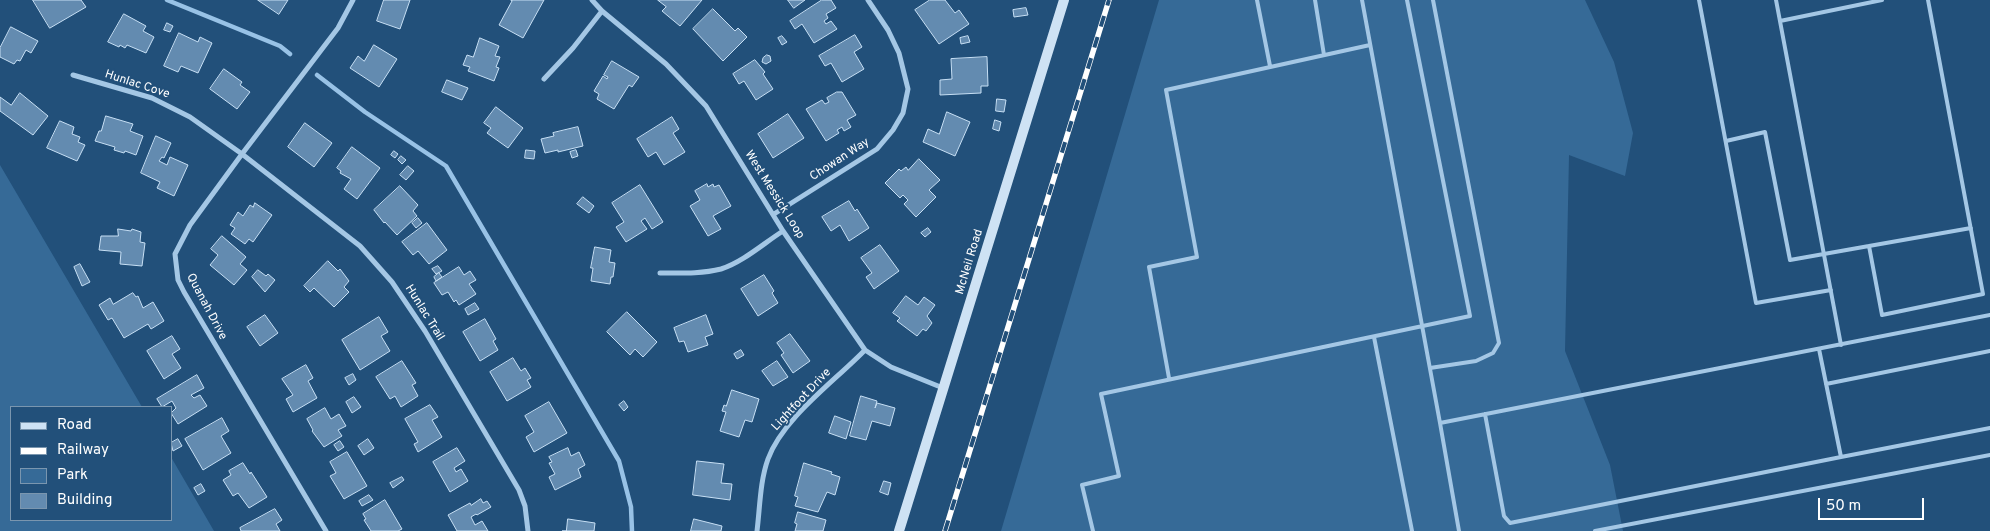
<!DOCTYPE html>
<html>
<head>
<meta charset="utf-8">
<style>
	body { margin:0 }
	#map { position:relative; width:1990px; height:531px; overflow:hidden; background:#22507a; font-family:Overpass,sans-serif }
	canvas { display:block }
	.legend { position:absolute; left:10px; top:406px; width:162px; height:115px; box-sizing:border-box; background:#22507a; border:1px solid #7a96af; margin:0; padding:6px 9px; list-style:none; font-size:15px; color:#fff }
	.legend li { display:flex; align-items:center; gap:10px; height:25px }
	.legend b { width:25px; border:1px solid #7a96af }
	.scale { position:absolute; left:1818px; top:498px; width:106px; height:22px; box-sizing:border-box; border:2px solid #fff; border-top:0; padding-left:6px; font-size:15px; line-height:18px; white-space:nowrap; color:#fff; -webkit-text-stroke:4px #22507a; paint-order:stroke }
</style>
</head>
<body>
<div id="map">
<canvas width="1990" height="531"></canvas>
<ul class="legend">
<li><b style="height:6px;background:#cee2f4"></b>Road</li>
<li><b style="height:6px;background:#fff"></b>Railway</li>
<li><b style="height:14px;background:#366a97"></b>Park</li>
<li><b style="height:14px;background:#638bb0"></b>Building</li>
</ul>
<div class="scale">50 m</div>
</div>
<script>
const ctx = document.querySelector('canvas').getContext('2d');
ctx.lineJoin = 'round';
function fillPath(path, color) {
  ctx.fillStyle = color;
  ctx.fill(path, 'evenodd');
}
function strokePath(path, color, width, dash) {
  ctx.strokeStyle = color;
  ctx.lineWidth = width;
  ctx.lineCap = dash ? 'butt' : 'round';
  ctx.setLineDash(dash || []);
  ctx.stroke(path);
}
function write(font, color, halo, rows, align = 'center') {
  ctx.font = font + ' Overpass,sans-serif';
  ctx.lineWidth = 4;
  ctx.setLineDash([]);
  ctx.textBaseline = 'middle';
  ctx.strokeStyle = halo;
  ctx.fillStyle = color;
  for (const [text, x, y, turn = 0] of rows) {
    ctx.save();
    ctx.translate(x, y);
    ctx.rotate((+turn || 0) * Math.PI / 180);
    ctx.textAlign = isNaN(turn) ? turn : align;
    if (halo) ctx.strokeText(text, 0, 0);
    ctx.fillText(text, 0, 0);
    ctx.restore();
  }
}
fillPath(new Path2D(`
	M1159,0H1585L1614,62L1633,133L1625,176L1569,155L1565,351L1610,465L1623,531H1001Z
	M0,165L142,407H11V520H171V457L214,531H0Z`), '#366a97');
strokePath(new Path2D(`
	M167,0L280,46L290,54
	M317,75L365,112L446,166L619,461L631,507L632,531`), '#98c2e6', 4.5);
const building = new Path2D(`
	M33,0H81L86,7L50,28Z
	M258,0H288L279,14Z
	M384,0H410L400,29L377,21Z
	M511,0H544L523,38L499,25L512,1Z
	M658,0H702L680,26L662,11L666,7Z
	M788,0H805L794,8Z
	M822,0H831L836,8L826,14L828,18L824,21L826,24L831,21L837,29L814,43L802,24L795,29L790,21Z
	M930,0H945L955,13L959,10L969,24L939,44L915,10Z
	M1026,8L1028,15L1014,17L1013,10Z
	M713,9L735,31L738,28L747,37L723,61L693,29Z
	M124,14L146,26L143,31L154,37L146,53L127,45L125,48L120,45L119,47L108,42Z
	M167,23L173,26L170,32L164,30Z
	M11,27L38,41L31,53L26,50L20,61L17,60L14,64L0,57V48Z
	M179,33L198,42L200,37L212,43L198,73L181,66L178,72L164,66Z
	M855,35L862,47L854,52L864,69L842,82L831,63L825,66L819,56Z
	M782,36L787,42L782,45L778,38Z
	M968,36L970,42L961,44L960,38Z
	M480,38L499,46L495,56L500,57L496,67L499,68L494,81L468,71L470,67L463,65L467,55L473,57Z
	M374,45L397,59L379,87L350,68L358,56L364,61Z
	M767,55L770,56L771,61L766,64L762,62L763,58Z
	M987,57L988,86H981V93L940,95V80L952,79L951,59Z
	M755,60L765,72L763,74L773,89L756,100L744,81L739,84L733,74Z
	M612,61L639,77L632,87L629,85L614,109L597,99L599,94L594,91L603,76L607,79L608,77L604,75Z
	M224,69L242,82L240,85L250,92L237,109L210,89Z
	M447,80L468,88L462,100L442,92Z
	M837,92H842L856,115L847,120L851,127L844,131L842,127L837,130L839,133L826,141L806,109L822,100L825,104L829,102L827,98Z
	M20,93L48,116L33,135L0,111V97L11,105Z
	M997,99L1006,100L1004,112L996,111Z
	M496,107L523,128L508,148L487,133L491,128L484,123Z
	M947,112L970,122L955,156L923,142L928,129L939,134Z
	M788,114L804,138L773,158L758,134Z
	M106,116L133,124L130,131L143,136L136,155L125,151L124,153L114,150L115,147L95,141L99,131H101Z
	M672,117L679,129L673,133L685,152L664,165L656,152L648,157L637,139Z
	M995,120L1001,122L999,131L993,129Z
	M60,121L74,127L72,134L80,137L78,142L85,145L77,161L47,148Z
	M305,123L332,143L314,167L288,147Z
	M578,127L583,146L558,152V150L545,153L541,139L554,136L553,133Z
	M156,136L171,143L164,158L162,157L159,161L167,165L170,157L188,165L174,196L157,188L160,182L141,173Z
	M352,147L380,168L357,199L344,189L351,179L340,173L341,171L337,168Z
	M526,150L535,151L534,159L525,158Z
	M576,150L578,156L572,158L570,152Z
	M394,151L398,154L395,158L391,155Z
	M401,156L406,160L402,164L398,160Z
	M919,159L940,180L929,190L936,197L916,217L904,204L908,200L903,195L900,198L885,183L899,169L901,171L906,167L908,170Z
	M408,166L414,171L406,180L400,175Z
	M707,184L708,187L713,184L714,187L719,185L731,206L713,216L721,229L708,236L690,206L700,200L695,191Z
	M640,185L663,222L652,229L645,218L641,221L647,229L626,242L616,227L624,222L612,203Z
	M400,186L418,205L413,211L417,216L397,235L385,222L384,223L374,210Z
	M583,197L594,206L589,213L577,204Z
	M849,201L855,211L857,209L869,228L849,241L840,225L831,231L822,217Z
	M255,203L272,215L253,242L249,239L245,244L231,234L235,228L230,225L238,212L243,216L250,205L253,207Z
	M418,218L422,223L416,228L412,223Z
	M427,223L447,250L429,264L418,251L413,255L402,242Z
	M928,228L931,232L925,237L921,233Z
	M118,229L131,231L132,229L141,232L140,242L145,243L142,266L120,264L121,252L99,250L101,236H118Z
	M222,236L246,257L240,264L247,270L234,285L210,265L218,255L211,249Z
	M880,245L899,271L874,289L866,277L872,273L861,258Z
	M595,247L611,250L609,262L615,263L613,277H611L610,284L591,281L593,268H591Z
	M328,261L338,271L340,269L349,281L344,287L349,292L334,307L314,288L310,292L304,286Z
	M80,264L90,282L82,286L74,267Z
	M438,266L442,271L436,274L432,269Z
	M459,267L464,275L470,271L476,280L469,284L476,294L459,305L456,300L454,302L448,292L442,295L434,283Z
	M258,270L266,276L268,274L275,280L265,292L252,277Z
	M439,273L442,277L436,281L434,277Z
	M764,275L774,291L772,293L778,303L758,316L741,289Z
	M133,293L136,297L138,296L143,308L153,302L164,321L151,329L148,324L124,338L112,318L108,320L99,305L110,298L113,304Z
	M906,296L918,305L924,297L935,305L927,316L932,323L926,331L923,329L917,336L897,321L900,318L893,313Z
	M475,303L479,309L468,315L465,309Z
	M627,312L657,342L643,357L635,349L630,355L607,332Z
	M265,315L278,333L260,346L247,327Z
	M706,315L713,334L705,337L708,345L688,352L684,341L679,342L674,328Z
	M379,317L388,332L381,336L390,351L360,370L342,340Z
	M485,319L496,339L493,341L498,350L480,361L463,332Z
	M790,334L810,361L793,373L781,355L784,353L777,343Z
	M172,336L180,349L172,354L181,368L164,379L147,351Z
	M741,350L744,355L737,359L734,354Z
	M513,358L521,371L525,368L531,378L527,380L531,387L507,401L490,372Z
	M402,361L416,383L412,385L418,396L401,407L395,396L390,399L376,377Z
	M777,361L788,377L773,386L762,371Z
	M306,365L313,378L308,381L317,398L293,412L286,399L293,395L282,379Z
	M353,374L356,380L349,385L345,378Z
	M197,375L204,388L191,395L194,398L200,395L207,406L178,424L171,413L176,408L172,401L162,407L157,399Z
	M732,390L759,399L752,422L745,420L739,437L720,431L726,412L722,411L724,405L726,406Z
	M861,396L877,401L875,408L877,403L895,408L890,426L872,421L866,440L850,436Z
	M354,397L361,407L352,413L346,402Z
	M624,401L628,407L624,411L619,405Z
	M549,402L567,433L534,452L526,437L534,432L525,416Z
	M430,405L438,417L432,420L442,437L418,452L414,444L418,442L405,419Z
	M325,408L331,419L339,414L346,426L338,430L342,436L324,447L312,431L313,430L307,419Z
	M835,416L851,422L846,439L829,433Z
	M222,418L229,431L221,436L231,453L203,470L185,439Z
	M178,439L182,446L173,451L171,443Z
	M368,439L374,448L364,455L358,446Z
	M340,441L344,447L338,451L334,445Z
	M457,448L465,461L454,468L456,472L461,469L468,481L450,492L433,462Z
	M568,448L571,456L579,452L585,465L578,469L581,477L555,490L549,477L555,474L549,463L552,462L549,457Z
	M347,452L367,486L344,499L330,476L336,473L330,462Z
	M697,461L724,464L721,483L732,484L730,500L693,495Z
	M243,463L250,474L251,472L267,497L249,508L238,493L233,496L223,480L231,475L229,471Z
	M804,463L832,472L831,474L840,477L835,495L827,492L818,512L795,506L798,497L795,496Z
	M402,477L404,480L393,488L390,483Z
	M884,481L891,483L888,495L880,492Z
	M201,484L205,491L198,495L194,488Z
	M369,495L373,500L362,506L359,501Z
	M481,499L483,503L487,501L491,507L477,515L476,514L471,517L475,525L482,521L488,531H457L448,515L470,503L471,505Z
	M385,500L402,529L398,531H371L364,520L366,519L363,514Z
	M275,509L282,520L276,524L280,531H241L240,528Z
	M798,512L826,520L823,531H795L797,524L795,523Z
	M568,519L595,523L594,531H562H566Z
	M694,519L722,526L721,531H691Z`);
fillPath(building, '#638bb0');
strokePath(building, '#c7dff4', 1);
strokePath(new Path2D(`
	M1257,0L1270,66
	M1315,0L1324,55
	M1362,0L1440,423
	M1699,0L1756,303L1831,290
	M1776,0L1841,345
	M1928,0L1983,294L1882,315L1869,246L1971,228
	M1780,21L1882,0
	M1726,141L1765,132L1790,260L1869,246
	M1374,337L1412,531
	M1430,368L1476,361L1493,353L1499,343L1433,0
	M1169,378L1149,267L1197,257L1166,90L1370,45
	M1826,384L1990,351
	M1485,414L1504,516L1510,523L1841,457L1819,349
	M1841,457L1990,428
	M1093,531L1082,485L1119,476L1101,394L1470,316L1407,0
	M1459,531L1440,423L1990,315
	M1595,531L1990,455`), '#a4c7e5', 4);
strokePath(new Path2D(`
	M592,0L602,11L666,64L706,106L783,231L865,350L891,367L943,388
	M73,75L152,98L190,117L242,154L360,246L392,282L425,331L519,490L525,506L528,531
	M544,79L573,48L602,11
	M774,214L877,149L893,130L903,113L908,89L899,53L888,30L868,0
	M660,273C680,273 701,274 721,269C743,262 764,243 783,231
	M326,531L184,292L178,280L175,254L190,225L242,154L338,28L353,0
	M757,531C760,507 760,481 768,459C783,418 835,381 865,350`), '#a4c7e5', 5);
strokePath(new Path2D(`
	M899,531L1064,0`), '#cee2f4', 10);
const rail = new Path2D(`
	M945,531L1109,0`);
strokePath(rail, '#fff', 5.5);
strokePath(rail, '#22507a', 4, [11]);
write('12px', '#fff', '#22507a', [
	["Hunlac Cove",137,85,18],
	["Chowan Way",840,160,-33],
	["West Messick Loop",774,195,58],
	["McNeil Road",970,262,-73],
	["Quanah Drive",206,307,62],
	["Hunlac Trail",424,313,58],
	["Lightfoot Drive",802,400,-47]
]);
</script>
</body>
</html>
